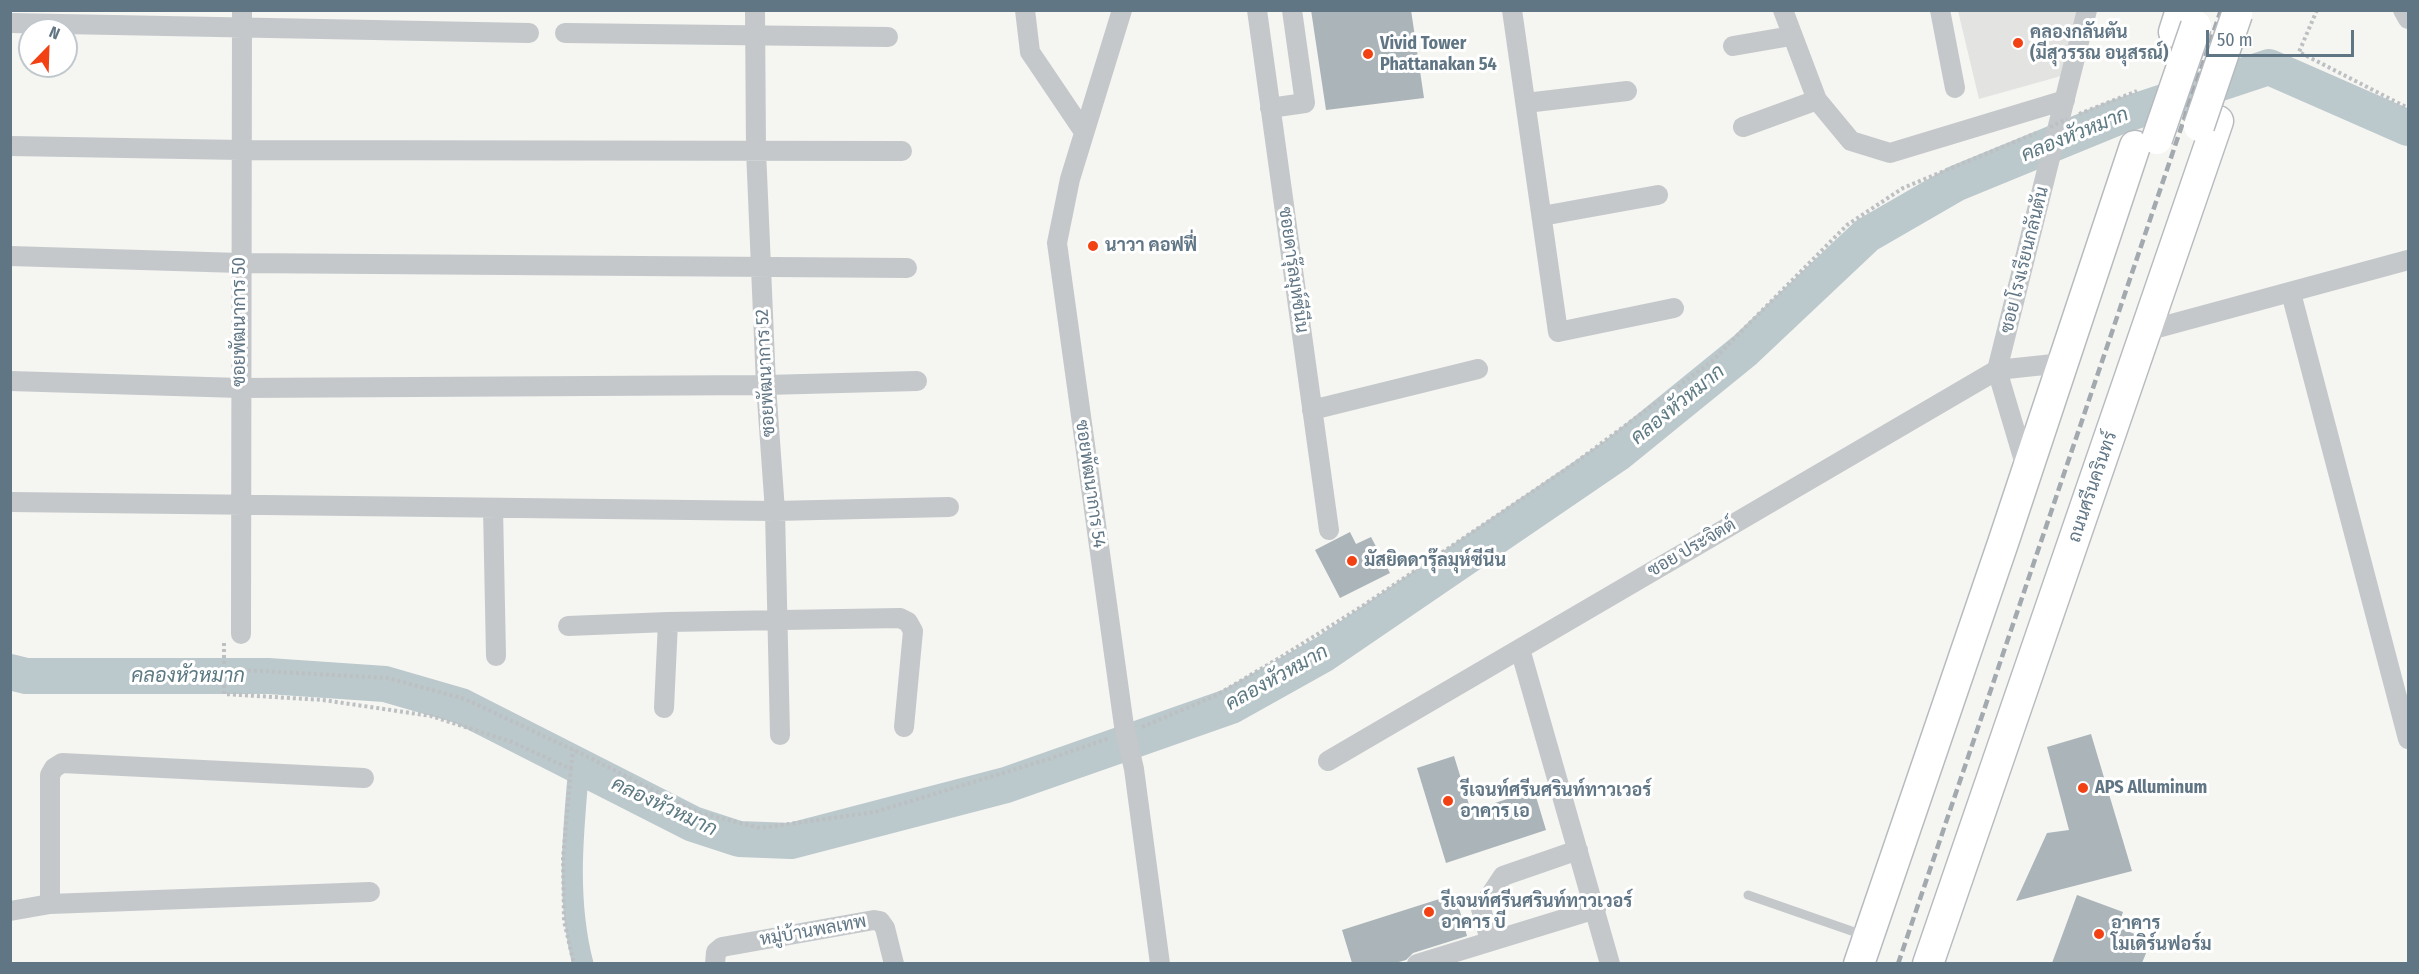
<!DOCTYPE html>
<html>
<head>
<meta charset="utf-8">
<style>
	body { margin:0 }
	#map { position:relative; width:2419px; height:974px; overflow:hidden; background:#f5f5f1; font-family:"Fira Sans Condensed",sans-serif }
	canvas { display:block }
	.frame { position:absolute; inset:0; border:12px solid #617685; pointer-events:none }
	.north { position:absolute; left:18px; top:18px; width:60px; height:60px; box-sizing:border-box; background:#fff; border:2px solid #c0c8ce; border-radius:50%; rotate:23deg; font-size:16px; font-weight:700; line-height:24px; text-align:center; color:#617685 }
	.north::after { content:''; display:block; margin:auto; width:21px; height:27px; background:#f24214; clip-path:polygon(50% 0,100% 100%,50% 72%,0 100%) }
	.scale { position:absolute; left:2206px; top:30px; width:148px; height:27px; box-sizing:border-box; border:3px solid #617685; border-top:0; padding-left:8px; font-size:18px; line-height:21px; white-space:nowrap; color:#617685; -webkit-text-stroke:4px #fff; paint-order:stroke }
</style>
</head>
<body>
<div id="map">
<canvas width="2419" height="974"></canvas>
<div class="frame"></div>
<div class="north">N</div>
<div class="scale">50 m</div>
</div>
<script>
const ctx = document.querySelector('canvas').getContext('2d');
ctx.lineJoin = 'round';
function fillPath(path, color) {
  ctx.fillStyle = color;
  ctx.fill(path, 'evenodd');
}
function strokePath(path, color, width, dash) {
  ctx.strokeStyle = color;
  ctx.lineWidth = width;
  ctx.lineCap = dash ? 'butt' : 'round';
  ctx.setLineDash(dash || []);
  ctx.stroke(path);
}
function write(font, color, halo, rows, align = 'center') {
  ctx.font = font + ' "Fira Sans Condensed",Sarabun,sans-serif';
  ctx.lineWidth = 6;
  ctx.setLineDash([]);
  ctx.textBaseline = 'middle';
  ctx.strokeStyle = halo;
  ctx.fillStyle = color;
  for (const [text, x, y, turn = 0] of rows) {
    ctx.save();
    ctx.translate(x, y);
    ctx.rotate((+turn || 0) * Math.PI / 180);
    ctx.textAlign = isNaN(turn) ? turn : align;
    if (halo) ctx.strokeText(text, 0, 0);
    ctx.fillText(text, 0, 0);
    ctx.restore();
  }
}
fillPath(new Path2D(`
	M1958,11H2077L2061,76L1979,99Z`), '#e3e4e2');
strokePath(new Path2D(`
	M579,766C573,832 566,899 583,964`), '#bbc8cc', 21);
strokePath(new Path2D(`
	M10,672L26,676H268L385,684L461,706L693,824L739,839L791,841L1006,785L1231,706L1324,654L1617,454L1745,350L1867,235L1957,183L2118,117L2269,67L2408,128`), '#bbc8cc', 36);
fillPath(new Path2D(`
	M1311,10H1411L1424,98L1326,110Z
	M1350,532L1356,544L1371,537L1390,573L1340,598L1315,550Z
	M2091,734L2132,871L2016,901L2047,833L2069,830L2047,747Z
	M1454,756L1471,811L1534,790L1546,830L1446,863L1417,768Z
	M1455,894L1467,936L1413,953L1406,960L1395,963H1352L1342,930Z
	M2077,895L2123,912L2118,927L2151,941L2142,963H2052Z`), '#abb4b9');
const primary = new Path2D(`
	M2174,32L2181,10
	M1859,964L2003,543L2135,146
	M1928,964L2218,121`);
strokePath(primary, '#b7bbbf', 33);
strokePath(new Path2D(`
	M2317,10L2299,52L2408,108
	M2079,114L2137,91
	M224,643V694L323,700L431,716L512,742L571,769L563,858L564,921L574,964
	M224,669L388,678L465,699L580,753L697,812L760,828L875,812L1052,758L1109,738
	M1142,727L1215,696L1281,657L1361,607L1572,465L1711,362L1847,225L1903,188L2036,133
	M571,769L573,750`), '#bdc0c2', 4, [3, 3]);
strokePath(new Path2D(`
	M1748,895L1866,936`), '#c4c8cb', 9);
strokePath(new Path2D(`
	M755,10L756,150L766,385L775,511L780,735
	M1025,10L1030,52L1084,132
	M1122,10L1070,179L1057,243L1124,726L1134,769L1160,964
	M1257,10L1329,530
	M1512,10L1558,332L1674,308
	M1783,10L1817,100L1851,141L1890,153L2065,100
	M1940,10L1955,88
	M2403,10L2408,19
	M10,23L529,33
	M565,33L888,37
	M1733,46L1791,36
	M1526,103L1627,91
	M1270,108L1305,103L1292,10
	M1743,127L1817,100
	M10,146L241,150L902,151
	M1542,216L1658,195
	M10,256L240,263L907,268
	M2291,293L2408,739
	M2146,331L2408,260
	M10,381L240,388L766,385L917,381
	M1312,410L1478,369
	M2027,471L1997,370L2087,10
	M10,502L775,511L949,507
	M493,508L496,656
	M568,626L668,622L900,618L908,622L913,631L904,727
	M241,634L242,10
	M1520,649L1610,964
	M664,708L668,622
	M1328,761L1997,370L2063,363
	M50,904V775L54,768L62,763L364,778
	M10,911L50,904L370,892
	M1490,940L1481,909L1503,876L1578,850
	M715,964L716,952L722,947L874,920L880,921L885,928L894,964
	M1417,964L1596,909`), '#c4c8cb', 20);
strokePath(primary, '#fff', 30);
strokePath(new Path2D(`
	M1898,964L2221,10`), '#a2a9af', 4.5, [9, 4.5]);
const primaryBridge = new Path2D(`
	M2199,126L2237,14
	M2157,139L2196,26`);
strokePath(primaryBridge, '#b7bbbf', 33, []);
strokePath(new Path2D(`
	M2050,127L2067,119`), '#bdc0c2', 4, [3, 3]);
strokePath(primaryBridge, '#fff', 30);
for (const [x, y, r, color] of [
	[2018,43,6,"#f24214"],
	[1368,54,6,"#f24214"],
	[1093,246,6,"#f24214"],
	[1352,561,6,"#f24214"],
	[2083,788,6,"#f24214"],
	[1448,801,6,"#f24214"],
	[1429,912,6,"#f24214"],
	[2099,934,6,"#f24214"]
]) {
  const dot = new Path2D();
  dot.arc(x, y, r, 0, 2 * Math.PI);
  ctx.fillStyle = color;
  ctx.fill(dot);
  strokePath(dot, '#fff', 2);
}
write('bold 18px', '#617685', '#fff', [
	["คลองกลันตัน",2030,33],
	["(มีสุวรรณ อนุสรณ์)",2030,54],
	["Vivid Tower",1380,44],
	["Phattanakan 54",1380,65],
	["นาวา คอฟฟี่",1105,246],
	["มัสยิดดารุ๊ลมุห์ซีนีน",1364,561],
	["APS Alluminum",2095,788],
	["รีเจนท์ศรีนศรินท์ทาวเวอร์",1460,791],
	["อาคาร เอ",1460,812],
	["รีเจนท์ศรีนศรินท์ทาวเวอร์",1441,902],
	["อาคาร บี",1441,923],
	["อาคาร",2111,924],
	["โมเดิร์นฟอร์ม",2111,945]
], 'left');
write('18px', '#617685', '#fff', [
	["ซอย โรงเรียนกลันตัน",2025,260,-76],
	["ซอยดารุ๊ลมุห์ซีนีน",1293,270,82],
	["ซอยพัฒนาการ 50",240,322,-90],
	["ซอยพัฒนาการ 52",766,373,-93],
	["ซอยพัฒนาการ 54",1090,484,82],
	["ถนนศรีนครินทร์",2093,487,-71],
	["ซอย ประจิตต์",1692,548,-30],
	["หมู่บ้านพลเทพ",813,931,-10]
]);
write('italic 20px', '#5d7982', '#fff', [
	["คลองหัวหมาก",2075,135,-22],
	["คลองหัวหมาก",1678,405,-39],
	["คลองหัวหมาก",188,676],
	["คลองหัวหมาก",1277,678,-29],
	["คลองหัวหมาก",664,807,25]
]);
</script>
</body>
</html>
